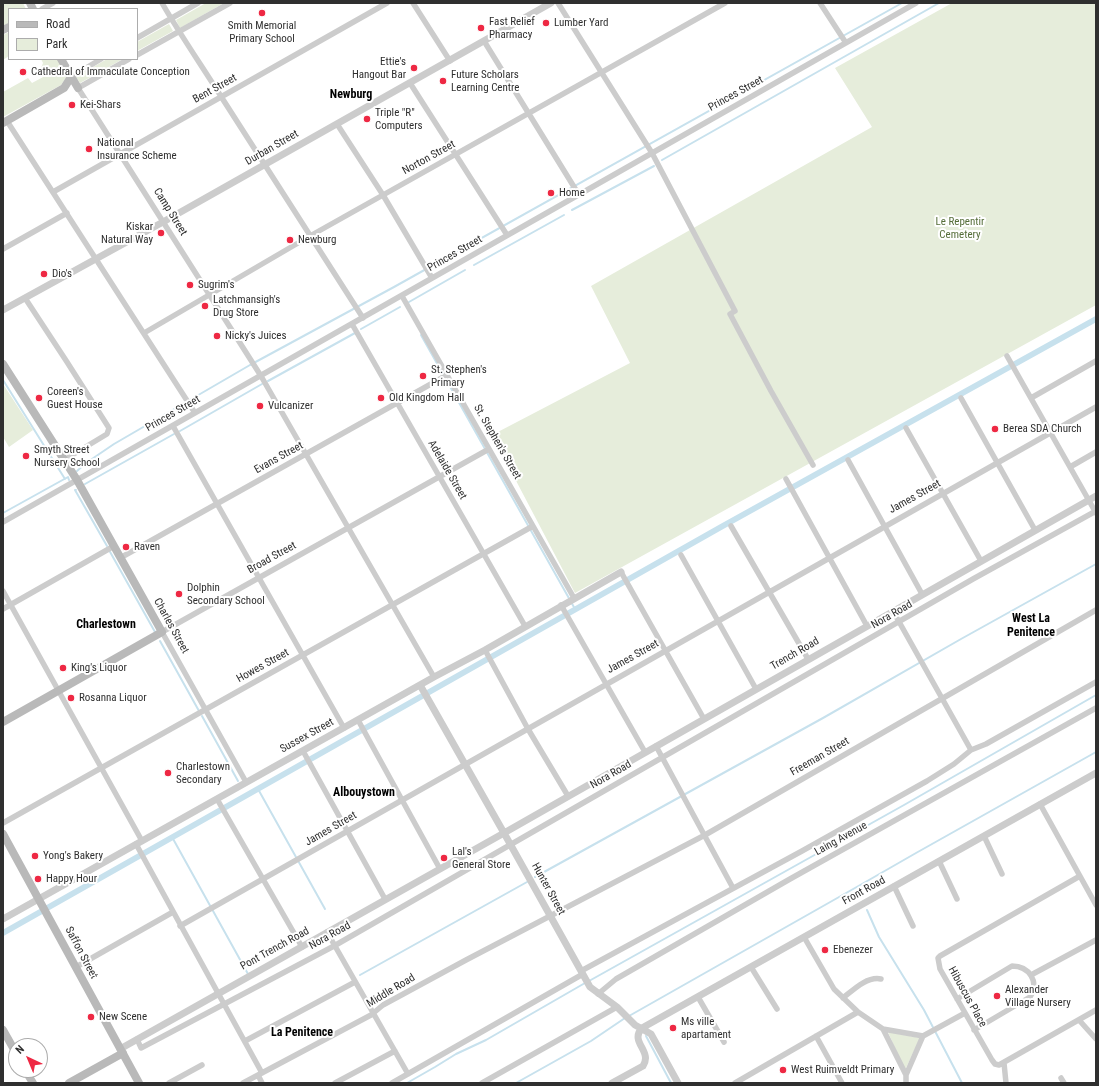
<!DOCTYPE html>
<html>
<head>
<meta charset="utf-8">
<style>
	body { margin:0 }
	#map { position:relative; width:1099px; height:1086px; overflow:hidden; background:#fff; font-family:"Roboto Condensed",sans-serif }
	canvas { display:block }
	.frame { position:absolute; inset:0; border:4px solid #2f2f2f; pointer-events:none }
	.legend { position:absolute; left:8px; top:8px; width:130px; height:52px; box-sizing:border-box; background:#fff; border:1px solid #acacac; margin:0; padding:5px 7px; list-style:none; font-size:12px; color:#2f2f2f }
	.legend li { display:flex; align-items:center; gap:8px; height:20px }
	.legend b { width:20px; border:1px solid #acacac }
	.north { position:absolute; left:8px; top:1038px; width:40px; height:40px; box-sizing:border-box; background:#fff; border:1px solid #acacac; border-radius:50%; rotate:316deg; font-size:11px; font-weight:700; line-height:16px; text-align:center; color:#2f2f2f }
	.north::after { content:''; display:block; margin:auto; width:14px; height:18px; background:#ee2843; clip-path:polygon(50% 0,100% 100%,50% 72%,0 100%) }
</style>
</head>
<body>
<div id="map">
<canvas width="1099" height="1086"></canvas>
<div class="frame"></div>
<ul class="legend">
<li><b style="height:5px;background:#b9b9b9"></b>Road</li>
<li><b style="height:11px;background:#e6eddb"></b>Park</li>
</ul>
<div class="north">N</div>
</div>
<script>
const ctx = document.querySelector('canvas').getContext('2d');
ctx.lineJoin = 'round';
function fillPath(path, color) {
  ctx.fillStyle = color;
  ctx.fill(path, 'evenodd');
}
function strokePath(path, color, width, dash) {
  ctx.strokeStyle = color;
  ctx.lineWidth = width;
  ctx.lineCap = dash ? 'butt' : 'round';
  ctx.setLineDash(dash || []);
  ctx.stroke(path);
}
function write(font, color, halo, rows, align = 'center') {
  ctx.font = font + ' "Roboto Condensed",sans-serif';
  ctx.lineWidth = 4;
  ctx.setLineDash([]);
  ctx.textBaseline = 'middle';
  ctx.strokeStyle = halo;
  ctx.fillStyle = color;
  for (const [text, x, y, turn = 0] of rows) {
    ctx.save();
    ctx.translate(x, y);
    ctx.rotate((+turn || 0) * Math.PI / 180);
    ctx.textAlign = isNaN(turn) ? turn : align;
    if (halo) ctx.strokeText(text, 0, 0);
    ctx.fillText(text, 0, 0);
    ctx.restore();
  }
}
fillPath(new Path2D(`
	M3,3H23L26,9H9V23L3,26Z
	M206,3H224L180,28L176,20Z
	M952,3H1096V305L575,593L492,435L630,363L591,286L872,127L835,68Z
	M169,24L173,31L137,51V42Z
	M9,32V56L3,60V35Z
	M41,59H57L67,76L61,85L3,117V92L28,78L32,83L45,76L41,68L43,63Z
	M107,59H123L80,83L76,77Z
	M3,384L33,430L9,447L3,437Z
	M888,1032L920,1038L905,1070Z`), '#e6eddb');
strokePath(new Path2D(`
	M662,160L939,3
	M572,210L654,166
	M474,265L564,215
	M409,302L465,270
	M361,329L400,307
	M421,335L575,609
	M3,380L65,479
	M268,381L355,333
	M180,431L262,384
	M77,471L86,463L114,444L250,365L394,287L902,3
	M85,484L174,434
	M76,490H75L107,546
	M3,513L68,477L69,480
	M109,550L155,632
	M160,641L199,711
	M202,716L238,781
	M258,789L325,909
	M172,837L248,974
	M535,877L823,718L961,639L1096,564
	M867,910L879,937L924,1010L962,1083
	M360,975L527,882
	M589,981L904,805L1096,695
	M629,1016L862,884L916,853L1096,752
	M646,1036L671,1083
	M407,1083L435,1067L456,1054L486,1040L585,983
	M516,1083L591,1041L625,1018`), '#c7e1ed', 2);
strokePath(new Path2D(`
	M3,933L721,527L1096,319`), '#c7e1ed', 6);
strokePath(new Path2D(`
	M162,3C181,36 202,66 222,98C269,171 316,245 363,318
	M413,3L450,61
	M558,3L652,153L735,311L730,314L771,391L813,465
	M820,3L846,43
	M42,9L53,3
	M137,38L198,3
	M484,41L579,195
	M137,55L230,3
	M129,59L78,88L261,376L434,677
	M71,77L101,59
	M410,83L507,235
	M7,121L195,413
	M337,124L383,195L432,278
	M53,192L387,3
	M3,249L67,213
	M402,296L574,598
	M25,298L67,362L109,428L107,434L64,460
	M352,324L525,626
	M144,333L310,236L725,3
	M1007,356L1096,513
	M961,398L1035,530
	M1031,398L1096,361
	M173,426L344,728
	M906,428L981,561
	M848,460L922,594
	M1070,467L1096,452
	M786,479L867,626
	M3,522L916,3
	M731,526L808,659
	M681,555L756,689
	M120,558L447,375
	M621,572L704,719
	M3,591L142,841
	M561,605L645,752
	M3,609L114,546
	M485,650L528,729L568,796
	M358,720L440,869
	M656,746L733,888
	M971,750L986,744L1096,682
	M303,751L385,899
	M246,782L162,632L489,449
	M217,799L302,947
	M1040,804L1096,905
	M3,823L533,526
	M984,836L1002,874
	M136,844L262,1073
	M939,861L957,899
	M1080,876L940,956L938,958L940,969L992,1060L995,1064L999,1065L1096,1010
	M894,886L913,926
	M180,926L1096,407
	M327,932L408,1074
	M804,937L834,989L858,1012L883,1029L906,1075V1083
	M76,967L173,912
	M751,967L777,1009
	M581,971L802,851L927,781L954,764L971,750L893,611
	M1031,975L1096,940
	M598,994L616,979L790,879L1096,708
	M698,997L724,1042
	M843,998C853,990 867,976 881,979
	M957,999L1012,966C1029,966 1040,982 1030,997L974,1030
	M1079,1020L1096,1039
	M883,1029L923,1036L965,1013
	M816,1036L842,1083
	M137,1039L141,1048L334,946L973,579L1096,511
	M245,1041L355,982
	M1004,1063L1006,1083
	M258,1075L262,1083
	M906,1075L923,1036
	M1061,1078L1064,1083
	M169,1083L202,1065
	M243,1083L371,1015L383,1005L466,960L705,835L1096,610
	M335,1083L395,1051
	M392,1083L583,974
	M482,1083L617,1007
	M735,1083L858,1012`), '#ccc', 5.5);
strokePath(new Path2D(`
	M3,310L163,222L551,3
	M420,685L504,833L590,987L617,1007L635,1025L651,1034L678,1083
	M3,919L434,677L485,650L621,572
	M120,1049L504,833L1096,496
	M612,1083L643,1066C653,1051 629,1042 642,1028L1096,773`), '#ccc', 7);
strokePath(new Path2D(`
	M30,3L33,9
	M3,30L9,27
	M61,59L78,88
	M3,123L64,88L71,77
	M3,364L77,480L162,632L3,722
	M3,834L139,1083
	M3,1030L16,1053
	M25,1070L33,1083
	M69,1083L123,1053`), '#b9b9b9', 8);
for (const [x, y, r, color] of [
	[262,13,4,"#ee2843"],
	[546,23,4,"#ee2843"],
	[481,28,4,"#ee2843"],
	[414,68,4,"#ee2843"],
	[23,72,4,"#ee2843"],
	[443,81,4,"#ee2843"],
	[72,105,4,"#ee2843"],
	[367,119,4,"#ee2843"],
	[89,149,4,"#ee2843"],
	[551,193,4,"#ee2843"],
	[161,233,4,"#ee2843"],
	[290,240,4,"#ee2843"],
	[44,274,4,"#ee2843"],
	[190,285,4,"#ee2843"],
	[205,306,4,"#ee2843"],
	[217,336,4,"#ee2843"],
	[423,376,4,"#ee2843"],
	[39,398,4,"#ee2843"],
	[381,398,4,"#ee2843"],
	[260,406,4,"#ee2843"],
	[995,429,4,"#ee2843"],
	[26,456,4,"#ee2843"],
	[126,547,4,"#ee2843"],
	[179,594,4,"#ee2843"],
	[63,668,4,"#ee2843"],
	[71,698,4,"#ee2843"],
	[168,773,4,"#ee2843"],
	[35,856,4,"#ee2843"],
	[444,858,4,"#ee2843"],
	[38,879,4,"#ee2843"],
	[825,950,4,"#ee2843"],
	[997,996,4,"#ee2843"],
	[91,1017,4,"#ee2843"],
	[673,1028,4,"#ee2843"],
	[783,1070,4,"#ee2843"]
]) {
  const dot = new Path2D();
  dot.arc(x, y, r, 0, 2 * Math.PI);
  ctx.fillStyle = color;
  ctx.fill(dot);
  strokePath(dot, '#fff', 1.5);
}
write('11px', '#2f2f2f', '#fff', [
	["Fast Relief",489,22],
	["Pharmacy",489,35],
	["Lumber Yard",554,23],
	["Smith Memorial",262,26,"center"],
	["Primary School",262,39,"center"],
	["Ettie's",406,62,"right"],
	["Hangout Bar",406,75,"right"],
	["Cathedral of Immaculate Conception",31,72],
	["Future Scholars",451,75],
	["Learning Centre",451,88],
	["Kei-Shars",80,105],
	["Triple \"R\"",375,113],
	["Computers",375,126],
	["National",97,143],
	["Insurance Scheme",97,156],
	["Home",559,193],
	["Kiskar",153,227,"right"],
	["Natural Way",153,240,"right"],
	["Newburg",298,240],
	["Dio's",52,274],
	["Sugrim's",198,285],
	["Latchmansigh's",213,300],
	["Drug Store",213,313],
	["Nicky's Juices",225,336],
	["St. Stephen's",431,370],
	["Primary",431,383],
	["Coreen's",47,392],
	["Guest House",47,405],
	["Old Kingdom Hall",389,398],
	["Vulcanizer",268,406],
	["Berea SDA Church",1003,429],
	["Smyth Street",34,450],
	["Nursery School",34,463],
	["Raven",134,547],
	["Dolphin",187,588],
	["Secondary School",187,601],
	["King's Liquor",71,668],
	["Rosanna Liquor",79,698],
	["Charlestown",176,767],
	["Secondary",176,780],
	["Lal's",452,852],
	["General Store",452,865],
	["Yong's Bakery",43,856],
	["Happy Hour",46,879],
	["Ebenezer",833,950],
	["Alexander",1005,990],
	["Village Nursery",1005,1003],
	["New Scene",99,1017],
	["Ms ville",681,1022],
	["apartament",681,1035],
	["West Ruimveldt Primary",791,1070]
], 'left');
write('11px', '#2f2f2f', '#fff', [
	["Bent Street",215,89,-29],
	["Princes Street",736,94,-29],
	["Durban Street",272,148,-30],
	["Norton Street",429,158,-29],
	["Camp Street",170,212,58],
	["Princes Street",455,254,-30],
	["Princes Street",173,414,-30],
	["St. Stephen's Street",497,442,60],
	["Evans Street",279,458,-29],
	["Adelaide Street",447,470,60],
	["James Street",915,497,-29],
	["Broad Street",272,558,-29],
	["Nora Road",892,615,-30],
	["Charles Street",171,626,61],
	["Trench Road",795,654,-30],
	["James Street",633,657,-29],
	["Howes Street",263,666,-29],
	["Sussex Street",307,736,-29],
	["Freeman Street",820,757,-30],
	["Nora Road",611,775,-30],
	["James Street",331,829,-30],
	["Laing Avenue",841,839,-29],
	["Hunter Street",548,889,61],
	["Front Road",864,891,-29],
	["Nora Road",330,936,-29],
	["Pont Trench Road",275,949,-29],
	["Saffon Street",81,953,62],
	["Middle Road",391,991,-31],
	["Hibuscus Place",967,997,61]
]);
write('11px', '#556d39', '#fff', [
	["Le Repentir",960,222],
	["Cemetery",960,235]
]);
write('bold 12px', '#000', '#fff', [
	["Newburg",351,95],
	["West La",1031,619],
	["Penitence",1031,633],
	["Charlestown",106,625],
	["Albouystown",364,793],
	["La Penitence",302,1033]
]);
</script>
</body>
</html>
